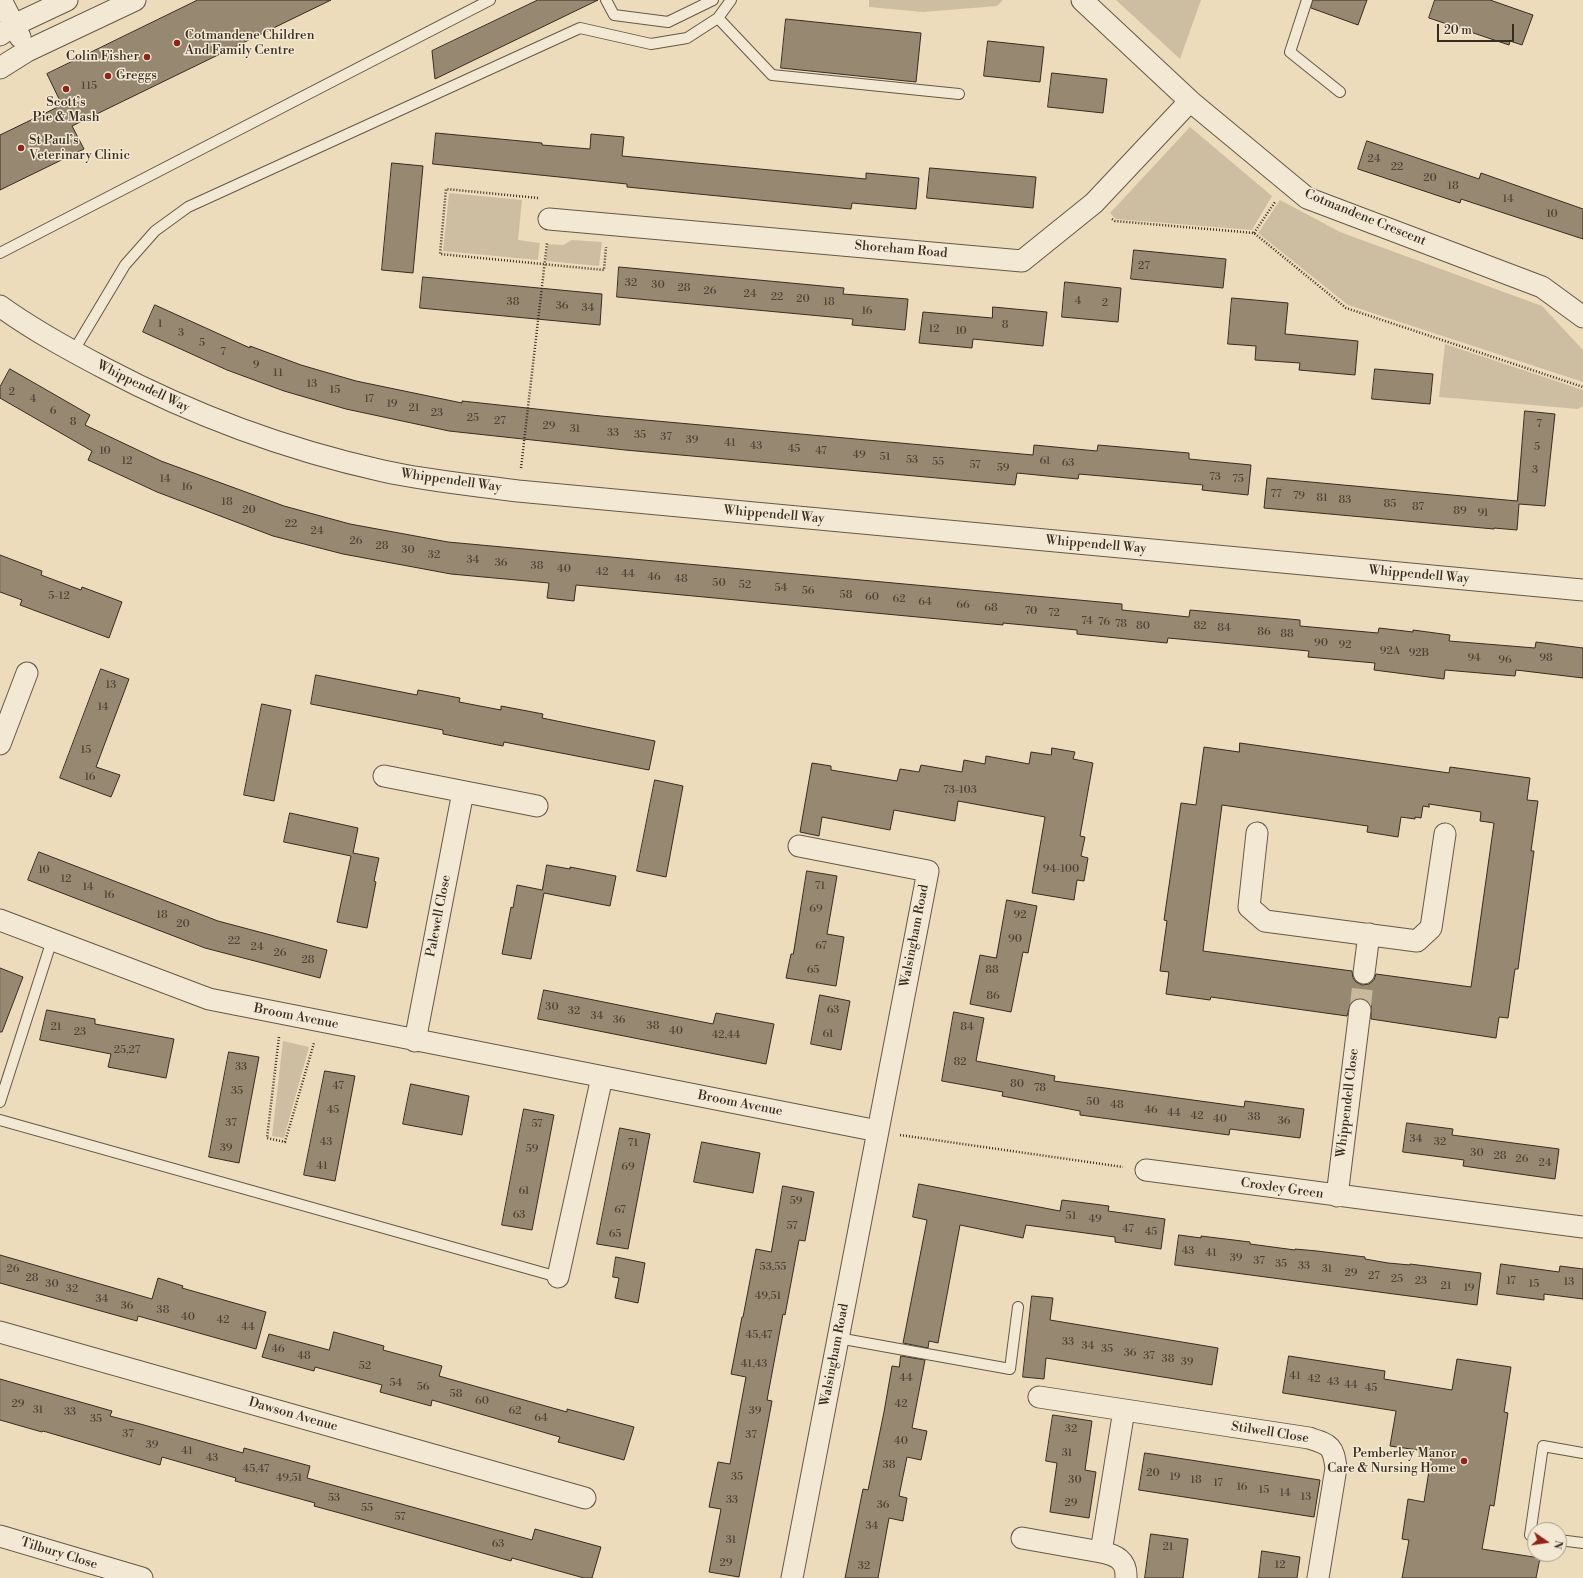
<!DOCTYPE html>
<html>
<head>
<meta charset="utf-8">
<style>
	body { margin:0 }
	#map { position:relative; width:1583px; height:1578px; overflow:hidden; background:#eddcbb; font-family:"Libre Bodoni",serif }
	canvas { display:block }
	.north { position:absolute; left:1527px; top:1522px; width:40px; height:40px; box-sizing:border-box; background:#f3e8d3; border:1px solid #a89d8c; border-radius:50%; rotate:103deg; font-size:11px; font-weight:700; line-height:16px; text-align:center; color:#382c21 }
	.north::after { content:''; display:block; margin:auto; width:14px; height:18px; background:#8f2418; clip-path:polygon(50% 0,100% 100%,50% 72%,0 100%) }
	.scale { position:absolute; left:1437px; top:24px; width:77px; height:18px; box-sizing:border-box; border:2px solid #382c21; border-top:0; padding-left:5px; font-size:12px; line-height:14px; white-space:nowrap; color:#382c21; -webkit-text-stroke:3px #f3e8d3; paint-order:stroke }
</style>
</head>
<body>
<div id="map">
<canvas width="1583" height="1578"></canvas>
<div class="north">N</div>
<div class="scale">20 m</div>
</div>
<script>
const ctx = document.querySelector('canvas').getContext('2d');
ctx.lineJoin = 'round';
function fillPath(path, color) {
  ctx.fillStyle = color;
  ctx.fill(path, 'evenodd');
}
function strokePath(path, color, width, dash) {
  ctx.strokeStyle = color;
  ctx.lineWidth = width;
  ctx.lineCap = dash ? 'butt' : 'round';
  ctx.setLineDash(dash || []);
  ctx.stroke(path);
}
function write(font, color, halo, rows, align = 'center') {
  ctx.font = font + ' "Libre Bodoni",serif';
  ctx.lineWidth = 3;
  ctx.setLineDash([]);
  ctx.textBaseline = 'middle';
  ctx.strokeStyle = halo;
  ctx.fillStyle = color;
  for (const [text, x, y, turn = 0] of rows) {
    ctx.save();
    ctx.translate(x, y);
    ctx.rotate((+turn || 0) * Math.PI / 180);
    ctx.textAlign = isNaN(turn) ? turn : align;
    if (halo) ctx.strokeText(text, 0, 0);
    ctx.fillText(text, 0, 0);
    ctx.restore();
  }
}
fillPath(new Path2D(`
	M869,0H1003L997,6L923,12L869,7Z
	M1116,0H1201L1180,59Z
	M1190,127L1272,196L1252,230L1116,219L1110,213Z
	M449,193L522,200L518,240L540,243L538,260L443,251Z
	M1280,200L1340,232L1542,306L1583,350V382L1348,305L1258,233Z
	M572,240L602,242L599,266L546,261L548,244L563,245Z
	M1445,344L1583,390V406L1578,409L1439,397Z
	M283,1041L309,1047L284,1138L272,1136Z`), '#cebea1');
const building = new Path2D(`
	M198,0H331L72,126L84,149L0,190V135L62,105L47,74Z
	M538,0H598L435,79L432,51Z
	M1313,0H1367L1358,25L1311,8Z
	M1435,0H1490L1533,15L1522,45L1510,41L1509,45L1429,18Z
	M786,19L921,33L916,82L781,68Z
	M988,41L1044,47L1040,82L984,76Z
	M1052,73L1107,79L1103,113L1048,107Z
	M436,133L542,143V145L590,149L591,134L624,137L622,156L866,179V173L919,178L916,209L852,203L851,209L627,187V184L433,164Z
	M1367,141L1479,179L1481,173L1583,209V239L1461,199L1460,203L1358,169Z
	M392,163L423,166L413,273L382,270Z
	M930,168L1036,177L1033,208L927,198Z
	M1134,250L1226,259L1223,288L1131,279Z
	M619,267L844,288L843,294L908,299L905,330L852,325L853,319L617,297Z
	M423,277L602,294L600,325L420,308Z
	M1065,282L1121,288L1118,322L1062,317Z
	M1232,298L1288,303L1285,334L1358,341L1355,375L1299,370L1300,363L1255,360L1256,346L1228,344Z
	M155,305L250,348V346L301,365L356,381L462,403V401L601,416L1033,455L1034,445L1097,451L1098,445L1189,453V459L1251,465L1248,495L1202,490L1203,485L1079,474L1078,479L1017,473L1015,485L625,450L449,431L346,409L284,391L227,370L143,332Z
	M993,307L1047,312L1043,346L973,339L972,348L919,343L923,312L992,318Z
	M10,369L90,415L85,425L161,461L284,506L350,524L448,542L1122,604V610L1189,617L1190,610L1300,620V626L1378,633L1379,628L1413,632V630L1450,635L1449,641L1535,648L1536,642L1583,648V678L1516,670L1515,676L1445,670L1444,679L1374,670L1375,663L1308,657L1309,651L1168,638L1167,643L1077,634V630L1003,623V625L576,585L574,601L547,598L549,583L451,574L343,554L273,536L157,492L88,460L92,451L0,398V387Z
	M1375,369L1433,374L1430,404L1372,399Z
	M1525,411L1555,414L1545,506L1519,504L1517,530L1494,528V529L1264,508L1267,478L1517,501Z
	M0,555L42,571L41,575L81,590L82,587L122,602L109,638L20,605L22,600L0,592Z
	M101,669L129,679L96,767L120,775L111,797L60,778Z
	M316,675L417,695L418,690L460,698L459,702L501,710V706L543,714L542,718L655,741L649,770L504,742L503,746L443,734V730L311,704Z
	M262,704L291,710L274,801L244,795Z
	M1240,743L1449,773L1450,767L1530,778L1527,800L1538,801L1531,851H1534L1518,969H1515L1508,1018L1499,1017L1496,1038L1371,1019V1005L1367,1000L1362,998L1356,999L1351,1002L1347,1016L1211,997L1210,1000L1166,994L1169,972L1160,971L1167,921L1164,920L1181,803L1196,805L1204,747L1239,752ZM1429,804L1481,812L1480,821L1494,823L1471,987L1376,974L1374,980L1369,984L1362,985L1356,982L1353,978L1352,971L1203,951L1222,805L1368,826L1367,832L1398,837L1401,817L1415,819V817L1421,818L1423,806L1429,807Z
	M1052,748L1075,752L1073,759L1093,763L1080,836L1085,837L1081,856L1088,858L1084,881L1077,880L1074,900L1032,893L1045,817L958,801L955,821L894,810L890,830L822,817L819,836L800,832L812,763L831,766V770L897,781L900,769L919,772L921,765L962,772L964,760L985,764L986,756L1029,764L1031,752L1051,755Z
	M655,780L683,786L666,877L637,871Z
	M290,813L358,828L353,853L379,858L374,881L376,882L367,928L337,922L351,856L284,842Z
	M39,852L218,921L327,950L320,978L205,948L28,880Z
	M547,865L570,869V867L616,876L610,906L544,893L531,959L502,954L511,907L513,908L517,885L542,890Z
	M807,871L837,876L827,934L844,937L836,986L786,978L791,954H793Z
	M1007,900L1037,906L1028,953L1023,952L1011,1012L970,1004L980,955L996,958Z
	M0,968L23,977L2,1032H0Z
	M544,990L713,1024L716,1013L774,1024L766,1064L538,1019Z
	M820,995L850,1001L841,1050L811,1044Z
	M47,1010L95,1019V1024L174,1039L166,1078L108,1067L111,1054L40,1040Z
	M954,1012L984,1018L976,1061L1055,1076L1054,1081L1244,1107L1245,1101L1304,1109L1300,1138L1230,1129L1229,1135L1080,1115V1111L1002,1096L1003,1092L942,1081Z
	M229,1052L259,1057L239,1163L209,1157Z
	M325,1071L355,1076L335,1181L304,1175Z
	M411,1084L469,1096L462,1135L403,1124Z
	M524,1109L554,1115L532,1230L502,1225Z
	M1407,1123L1453,1129L1452,1135L1559,1149L1555,1179L1463,1166L1464,1160L1403,1152Z
	M620,1128L650,1134L628,1249L597,1244Z
	M702,1142L760,1153L753,1193L694,1182Z
	M919,1184L1060,1211L1062,1200L1109,1206L1108,1211L1165,1219L1161,1249L1115,1242V1237L1026,1225L1023,1238L960,1225L938,1343L929,1341L928,1348L903,1343L927,1220L913,1217Z
	M783,1186L814,1192L805,1241L799,1240L785,1315L783,1314L767,1400L772,1401L739,1577L709,1572L721,1509L709,1507L718,1462L730,1464L738,1420L746,1377L731,1374L742,1317H743L756,1249L771,1252Z
	M1179,1235L1201,1238V1236L1250,1242V1244L1295,1250V1249L1317,1251L1365,1257V1259L1388,1263L1410,1265V1264L1481,1273L1477,1305L1175,1265Z
	M0,1255L152,1299L158,1278L183,1286L182,1288L266,1312L256,1349L138,1316L137,1321L0,1283Z
	M616,1257L645,1263L638,1303L615,1298L619,1278L613,1277Z
	M1501,1264L1559,1272L1560,1266L1583,1269V1299L1544,1294V1300L1497,1294Z
	M1032,1296L1053,1298L1050,1320L1218,1348L1212,1385L1046,1358L1044,1379L1023,1377Z
	M334,1332L384,1346L383,1350L442,1366L439,1376L567,1412V1409L634,1427L624,1460L558,1442L560,1437L432,1400L431,1406L380,1392L382,1385L315,1367L314,1371L262,1357L269,1334L329,1350Z
	M901,1356L925,1360L912,1428L927,1431L921,1460L907,1457L899,1496L907,1498L903,1521L889,1518L878,1578H845L863,1489L868,1490L884,1412L892,1366L899,1367Z
	M1289,1356L1385,1371L1384,1379L1452,1390L1457,1359L1511,1367L1504,1412L1508,1413L1494,1506L1490,1505L1482,1549L1540,1558L1536,1578H1402L1409,1540L1402,1539L1408,1499L1424,1502L1432,1452L1390,1446L1396,1411L1283,1393Z
	M0,1379L112,1411L110,1416L144,1425L243,1453L244,1448L310,1466L307,1478L532,1540L535,1529L601,1547L592,1578H584L512,1558L511,1561L347,1515L314,1506L315,1503L235,1481L236,1478L162,1457L160,1465L43,1431L42,1432L0,1420Z
	M1053,1415L1092,1421L1085,1470L1096,1472L1089,1518L1050,1512L1057,1463L1046,1461Z
	M1145,1453L1320,1480L1314,1517L1139,1490Z
	M1151,1534L1188,1539L1183,1578H1145Z
	M1262,1551L1300,1557L1297,1578H1259Z`);
fillPath(building, '#968871');
strokePath(building, '#382c21', 1);
strokePath(new Path2D(`
	M1360,1010L1364,973`), '#c9b99c', 21, [21, 10]);
const lane = new Path2D(`
	M606,0L614,15L668,22L713,0
	M1307,0L1290,52L1340,92
	M718,18L772,75L959,94
	M0,253L490,0
	M73,352L125,265L155,231L188,207L580,28L651,44L687,38L718,18L731,0
	M0,1102L52,940
	M0,1120L558,1277
	M838,1338L1010,1369L1018,1307
	M1535,1536L1530,1535L1543,1446L1583,1453
	M1559,1540L1583,1543`);
const street = new Path2D(`
	M1,0L20,37
	M1082,0L1190,101L1307,198L1542,287L1583,317
	M0,35L14,25L67,0
	M0,68L27,51L135,0
	M549,219L1022,261L1094,203L1190,101
	M0,306C33,330 68,349 104,368C193,415 284,449 383,471C428,481 473,485 518,491L1583,590
	M0,744L27,673
	M384,776L537,806
	M1257,833L1249,907L1265,921L1417,941L1431,928L1445,834
	M0,920L209,999L878,1131
	M1364,973L1369,934
	M415,1041L463,792
	M1146,1170L1583,1227
	M1337,1196L1360,1010
	M558,1277L602,1077
	M0,1332L585,1498
	M1039,1397L1309,1438C1330,1445 1333,1445 1336,1468L1318,1578
	M1124,1410L1101,1552C1116,1555 1127,1560 1126,1578
	M0,1536L142,1578
	M1022,1538L1101,1552
	M792,1578L928,871L799,846`);
strokePath(lane, '#655848', 12);
strokePath(street, '#655848', 23);
strokePath(new Path2D(`
	M538,198L446,189L440,254L604,270L606,247
	M1112,219L1115,221L1254,233L1346,308L1583,387
	M1254,233L1275,202
	M521,468L547,243
	M279,1037L267,1138L285,1142L314,1043
	M900,1135L1123,1167`), '#382c21', 2.5, [1, 2]);
strokePath(lane, '#f3e8d3', 10);
strokePath(street, '#f3e8d3', 21);
for (const [x, y, r, color] of [
	[177,43,4,"#8f2418"],
	[147,57,4,"#8f2418"],
	[108,76,4,"#8f2418"],
	[66,89,4,"#8f2418"],
	[21,148,4,"#8f2418"],
	[1464,1461,4,"#8f2418"]
]) {
  const dot = new Path2D();
  dot.arc(x, y, r, 0, 2 * Math.PI);
  ctx.fillStyle = color;
  ctx.fill(dot);
  strokePath(dot, '#f3e8d3', 1.5);
}
write('11px', '#504335', null, [
	["115",89,86],
	["24",1374,159],
	["22",1397,167],
	["20",1430,178],
	["18",1453,186],
	["14",1508,199],
	["10",1552,214],
	["27",1144,266],
	["32",631,283],
	["30",658,285],
	["28",684,288],
	["26",710,291],
	["24",750,294],
	["22",777,297],
	["20",803,299],
	["4",1078,301],
	["38",513,302],
	["18",829,302],
	["2",1105,303],
	["36",562,306],
	["34",588,308],
	["16",867,311],
	["1",160,324],
	["8",1005,325],
	["12",934,329],
	["10",961,331],
	["3",181,333],
	["5",202,343],
	["7",223,352],
	["9",256,365],
	["11",278,373],
	["13",312,384],
	["15",335,390],
	["2",12,392],
	["4",33,399],
	["17",369,399],
	["19",392,404],
	["21",414,408],
	["6",53,411],
	["23",437,413],
	["25",473,418],
	["27",500,421],
	["8",73,422],
	["7",1539,424],
	["29",549,426],
	["31",575,429],
	["33",613,433],
	["35",640,435],
	["37",666,437],
	["39",692,440],
	["41",730,443],
	["43",756,446],
	["5",1537,447],
	["45",794,449],
	["10",105,451],
	["47",821,451],
	["49",859,455],
	["51",885,457],
	["53",912,460],
	["12",127,461],
	["61",1045,461],
	["55",938,462],
	["63",1068,463],
	["57",975,465],
	["59",1003,468],
	["3",1535,470],
	["73",1215,477],
	["14",165,479],
	["75",1238,479],
	["16",187,487],
	["77",1276,494],
	["79",1299,496],
	["81",1322,498],
	["83",1345,500],
	["18",227,502],
	["85",1390,504],
	["87",1418,507],
	["20",249,510],
	["89",1460,511],
	["91",1483,513],
	["22",291,524],
	["24",317,531],
	["26",356,541],
	["28",382,546],
	["30",408,550],
	["32",434,555],
	["34",473,560],
	["36",501,563],
	["38",537,566],
	["40",564,569],
	["42",602,572],
	["44",628,574],
	["46",654,577],
	["48",681,579],
	["50",719,583],
	["52",745,585],
	["54",781,588],
	["56",808,591],
	["58",846,595],
	["5-12",59,596],
	["60",872,597],
	["62",899,599],
	["64",925,602],
	["66",963,605],
	["68",991,608],
	["70",1031,611],
	["72",1054,613],
	["74",1087,621],
	["76",1104,622],
	["78",1121,624],
	["80",1143,626],
	["82",1200,626],
	["84",1224,628],
	["86",1264,632],
	["88",1287,634],
	["90",1321,643],
	["92",1345,645],
	["92A",1390,651],
	["92B",1419,653],
	["94",1474,658],
	["98",1546,658],
	["96",1505,660],
	["13",111,685],
	["14",103,707],
	["15",86,750],
	["16",90,777],
	["73-103",960,790],
	["94-100",1061,869],
	["10",44,870],
	["12",66,879],
	["71",820,886],
	["14",88,887],
	["16",109,895],
	["69",816,909],
	["18",162,915],
	["92",1020,915],
	["20",183,924],
	["90",1015,939],
	["22",234,941],
	["67",821,946],
	["24",257,947],
	["26",280,953],
	["28",308,960],
	["65",813,970],
	["88",992,970],
	["86",993,996],
	["30",552,1007],
	["63",833,1010],
	["32",574,1011],
	["34",597,1016],
	["36",619,1020],
	["38",653,1026],
	["21",56,1027],
	["84",967,1027],
	["40",676,1031],
	["23",80,1032],
	["61",828,1034],
	["42,44",726,1035],
	["25,27",127,1050],
	["82",960,1062],
	["33",241,1067],
	["80",1017,1084],
	["47",338,1086],
	["78",1040,1088],
	["35",237,1091],
	["50",1093,1102],
	["48",1117,1105],
	["45",333,1110],
	["46",1151,1110],
	["44",1174,1113],
	["42",1197,1116],
	["38",1254,1117],
	["40",1220,1119],
	["36",1284,1121],
	["37",231,1123],
	["57",537,1124],
	["34",1416,1139],
	["43",326,1142],
	["32",1440,1142],
	["71",633,1143],
	["39",226,1148],
	["59",532,1149],
	["30",1477,1153],
	["28",1500,1156],
	["26",1522,1159],
	["24",1545,1163],
	["41",322,1166],
	["69",628,1167],
	["61",524,1191],
	["59",796,1201],
	["67",620,1210],
	["63",519,1215],
	["51",1071,1216],
	["49",1095,1219],
	["57",792,1226],
	["47",1128,1229],
	["45",1151,1232],
	["65",615,1234],
	["43",1188,1251],
	["41",1211,1253],
	["39",1236,1258],
	["37",1259,1261],
	["35",1281,1264],
	["33",1304,1266],
	["53,55",773,1267],
	["26",13,1269],
	["31",1327,1269],
	["29",1351,1273],
	["27",1374,1276],
	["28",32,1278],
	["25",1397,1279],
	["23",1421,1281],
	["17",1511,1281],
	["13",1569,1282],
	["30",52,1284],
	["15",1534,1284],
	["21",1446,1286],
	["19",1469,1288],
	["32",72,1289],
	["49,51",768,1296],
	["34",102,1299],
	["36",127,1306],
	["38",163,1310],
	["40",188,1317],
	["42",223,1320],
	["44",248,1327],
	["45,47",759,1335],
	["33",1068,1342],
	["34",1088,1346],
	["46",278,1349],
	["35",1107,1349],
	["36",1130,1353],
	["48",304,1356],
	["37",1149,1356],
	["38",1168,1359],
	["39",1187,1362],
	["41,43",754,1364],
	["52",365,1366],
	["41",1295,1376],
	["44",906,1378],
	["42",1314,1379],
	["43",1333,1382],
	["54",396,1383],
	["44",1351,1385],
	["56",423,1387],
	["45",1371,1388],
	["58",456,1394],
	["60",482,1401],
	["29",18,1404],
	["42",901,1404],
	["31",38,1410],
	["62",515,1411],
	["39",755,1411],
	["33",70,1412],
	["64",541,1418],
	["35",96,1419],
	["32",1071,1429],
	["37",128,1434],
	["37",751,1435],
	["40",901,1441],
	["39",152,1445],
	["41",187,1451],
	["31",1067,1453],
	["43",212,1458],
	["38",889,1465],
	["45,47",256,1469],
	["20",1153,1473],
	["35",737,1477],
	["19",1175,1477],
	["49,51",289,1478],
	["30",1075,1480],
	["18",1196,1480],
	["17",1218,1483],
	["16",1242,1487],
	["15",1264,1490],
	["14",1285,1493],
	["13",1306,1497],
	["53",334,1498],
	["33",732,1500],
	["29",1071,1503],
	["36",883,1505],
	["55",367,1508],
	["57",400,1517],
	["34",872,1526],
	["31",731,1540],
	["63",498,1544],
	["21",1168,1547],
	["29",726,1563],
	["12",1280,1565],
	["32",864,1566]
]);
write('13px', '#382c21', '#f3e8d3', [
	["Cotmandene Children",185,36],
	["And Family Centre",185,51],
	["Colin Fisher",139,57,"right"],
	["Greggs",116,76],
	["Scott’s",66,103,"center"],
	["Pie & Mash",66,118,"center"],
	["St Paul’s",29,141],
	["Veterinary Clinic",29,156],
	["Pemberley Manor",1456,1454,"right"],
	["Care & Nursing Home",1456,1469,"right"]
], 'left');
write('13px', '#382c21', '#f3e8d3', [
	["Cotmandene Crescent",1365,218,22],
	["Shoreham Road",901,250,5],
	["Whippendell Way",143,387,26],
	["Whippendell Way",451,481,8],
	["Whippendell Way",774,515,5],
	["Whippendell Way",1096,545,5],
	["Whippendell Way",1419,575,5],
	["Palewell Close",439,916,-79],
	["Walsingham Road",915,936,-79],
	["Broom Avenue",296,1017,11],
	["Whippendell Close",1348,1103,-83],
	["Broom Avenue",740,1104,11],
	["Croxley Green",1282,1189,8],
	["Walsingham Road",835,1355,-79],
	["Dawson Avenue",293,1415,16],
	["Stilwell Close",1270,1433,9],
	["Tilbury Close",59,1554,17]
]);
</script>
</body>
</html>
